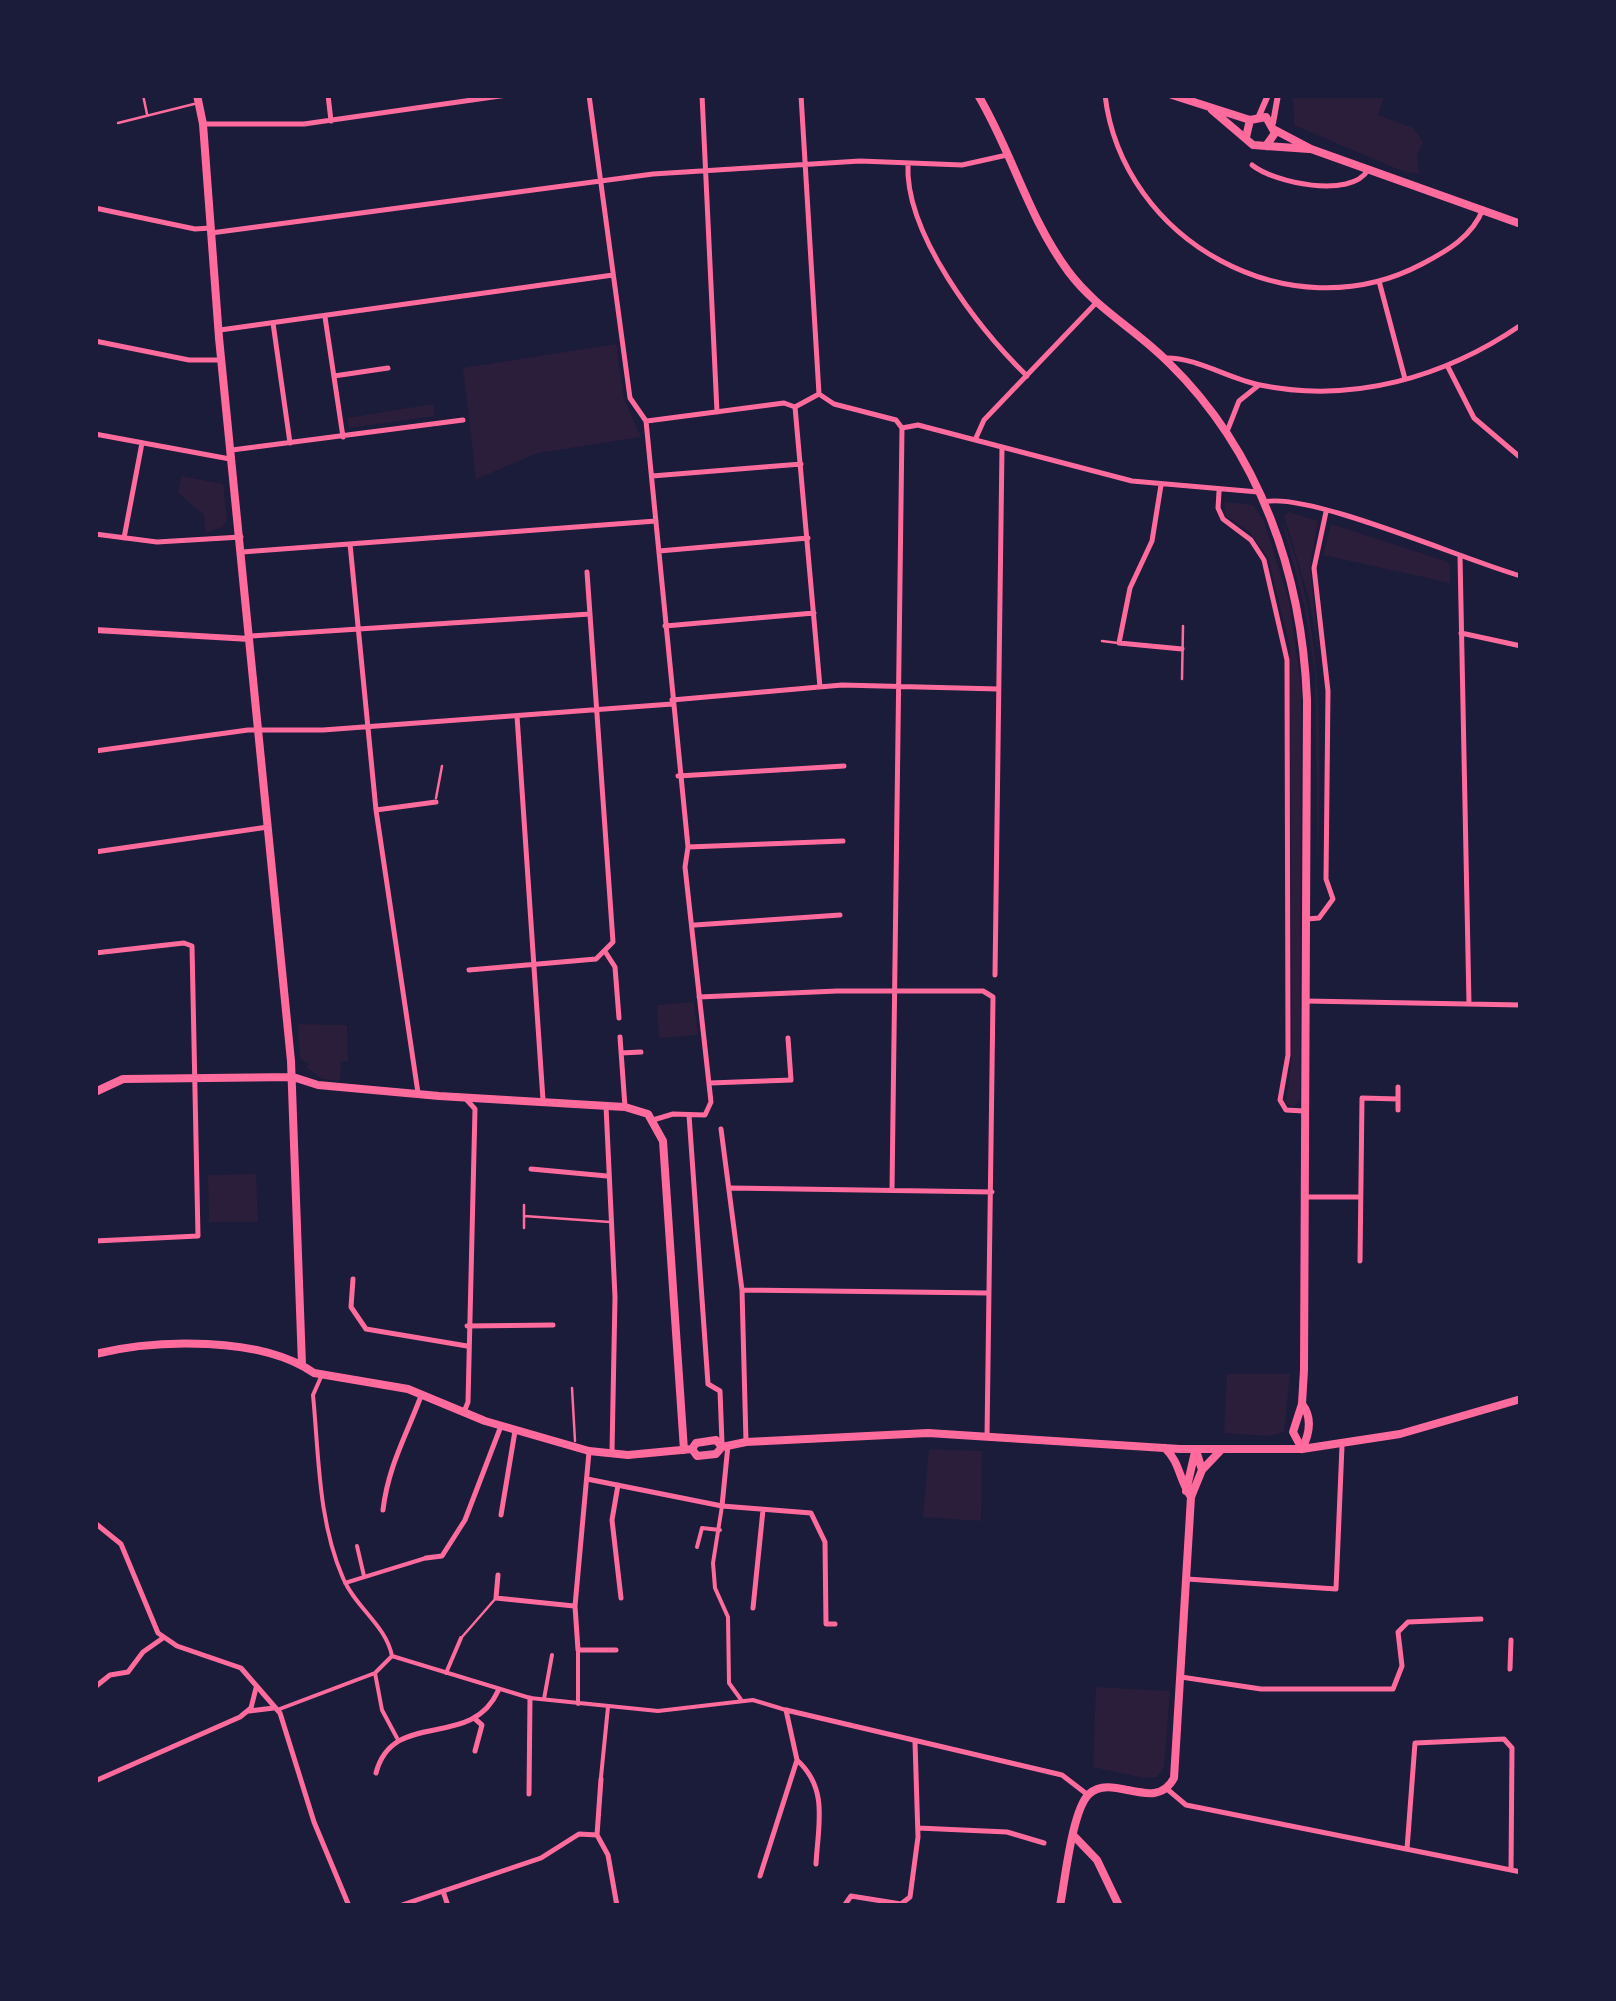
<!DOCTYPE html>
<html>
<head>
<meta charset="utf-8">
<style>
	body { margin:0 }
	#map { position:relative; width:1616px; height:2001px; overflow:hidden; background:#1b1b3a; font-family:Manrope,sans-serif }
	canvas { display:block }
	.frame { position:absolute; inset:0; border:98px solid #1b1b3a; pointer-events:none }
</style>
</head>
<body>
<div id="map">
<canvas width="1616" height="2001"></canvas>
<div class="frame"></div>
</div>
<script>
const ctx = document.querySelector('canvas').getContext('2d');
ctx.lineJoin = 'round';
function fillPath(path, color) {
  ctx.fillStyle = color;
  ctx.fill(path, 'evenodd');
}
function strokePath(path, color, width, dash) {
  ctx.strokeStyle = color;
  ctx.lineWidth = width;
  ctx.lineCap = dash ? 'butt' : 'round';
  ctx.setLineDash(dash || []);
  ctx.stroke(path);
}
fillPath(new Path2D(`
	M1293,95L1384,98L1378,115L1413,128L1423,142L1417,155L1419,174L1402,171L1294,125Z
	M616,344L624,399L641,437L538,453L476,479L463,368Z
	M433,404L435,416L349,428L347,418Z
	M181,476L223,484L227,519L222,527L205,533L204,515L178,493Z
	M1224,502L1253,505L1264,521L1289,601L1301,685L1300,1099L1294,1107L1286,1104L1292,1056L1290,647L1268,558L1250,532L1226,516Z
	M1289,512L1318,521L1310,567L1320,666L1310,603L1284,515Z
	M1281,517C1332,640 1318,776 1318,906L1315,672L1304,604Z
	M1331,524L1445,561L1450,565V583L1323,555Z
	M694,1002L698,1035L659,1038L657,1005Z
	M298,1024L347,1025L348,1061H341L340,1081L322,1079L306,1067L309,1064L300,1058Z
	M256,1174L258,1222H209L208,1175Z
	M1227,1374H1290L1284,1432L1270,1436L1224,1433Z
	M929,1449L982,1451L981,1521L923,1517Z
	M1096,1687L1170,1691L1164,1768L1157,1777L1144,1778L1093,1767Z`), '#2a1e3b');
strokePath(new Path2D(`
	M143,95L147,114
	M118,123L194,104
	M1102,641L1118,643
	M1182,679L1183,626
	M436,798L442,766
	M95,886L96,895
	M524,1205V1228
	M524,1216L610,1222
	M572,1388L575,1441
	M462,1637L496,1598`), '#ff6b9d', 2.5);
strokePath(new Path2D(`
	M321,1377L313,1395C319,1457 318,1520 343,1578C355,1607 386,1625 392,1656
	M722,1506L713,1563L715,1588L728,1617L729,1683L742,1701
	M357,1546L364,1576
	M697,1547L702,1528L720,1530
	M345,1583L426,1558
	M578,1650V1704
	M392,1656L530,1698L658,1711L753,1700L786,1710
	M375,1673L382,1710L397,1738
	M446,1673L461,1638
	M544,1699L552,1655
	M277,1710L375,1673L392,1656
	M601,1777L608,1707`), '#ff6b9d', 4);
strokePath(new Path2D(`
	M328,95L331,121
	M589,95L630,398L646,421L688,847L685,867L711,1102L705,1115L673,1114L653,1120
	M702,95L717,412
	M801,95L819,394
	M1105,95C1122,241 1290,334 1422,264C1447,251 1472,237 1483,209
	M203,124H304L507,95
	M908,163C904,234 980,330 1027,376
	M1252,165C1274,183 1351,199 1368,170
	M95,208L195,229L211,228
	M211,233L653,174L860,161L962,165L1007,155
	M1379,281L1405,379
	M325,317L343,437
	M273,323L290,443
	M220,330L613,275
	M95,341L189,360H222
	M1165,358C1196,357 1229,379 1260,385C1353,404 1445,377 1521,325
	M1448,367L1474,418L1521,458
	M334,376L388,368
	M819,394L834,404L896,420L902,428L918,425L1132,481L1258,492
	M795,407L820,687
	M647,421L784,403L795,407L819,394
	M1228,429L1239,401L1259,385
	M95,434L230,459
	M975,440L984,420L1096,303
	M232,450L463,420
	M652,476L801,464
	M1161,485L1152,541L1130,588L1119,643L1182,649
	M1219,492L1218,508L1223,519L1251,540L1264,560L1287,660L1288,1055L1280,1100L1286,1110L1304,1111
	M1264,502C1308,491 1469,562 1521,576
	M95,534L157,542L241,537
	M124,538L142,443
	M350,544L376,810L418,1093
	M659,551L808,538
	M242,552L656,521
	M1460,556L1469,1004
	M665,626L814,613
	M1461,633L1521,646
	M251,636L590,614
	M672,700L842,685L998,689
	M517,716L543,1100
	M95,751L248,730H323L672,704
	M678,776L844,766
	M376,810L436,802
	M688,847L843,841
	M95,852L268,827
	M1307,919L1319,918L1333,899L1326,879L1328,691L1314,568L1326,512
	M695,925L840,915
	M95,953L184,943L192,946L198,1236L95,1241
	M606,953L615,967L619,1018
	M469,970L596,959L613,942L587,572
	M995,975L1002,447
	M699,997L837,991H983L993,997L987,1437
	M1306,1001L1521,1005
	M620,1037L625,1107
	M621,1053L641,1052
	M710,1083L791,1080L788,1038
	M606,1106L615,1297L612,1452
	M1398,1110V1087
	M689,1115L708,1384L720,1391L722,1443
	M721,1129L742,1290L746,1442
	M531,1169L607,1176
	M731,1188L992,1192
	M892,1190L902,428
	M1305,1197H1359
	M1360,1261L1362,1098L1398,1099
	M353,1279L351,1307L366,1329L467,1346
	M742,1290L989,1293
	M467,1326L553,1325
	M464,1412L468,1402L475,1109L466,1099
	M589,1452L575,1606L578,1650H616
	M587,1479L722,1506L811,1513L825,1542L826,1624H835
	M618,1485L612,1520L621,1598
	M722,1506L728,1445
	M383,1510C388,1467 406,1436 421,1396
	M501,1515L515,1431
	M95,1523L121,1544L158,1633L177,1646L241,1668L280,1713L314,1822L349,1906
	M426,1558L442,1556L465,1520L501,1426
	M498,1575L496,1598L574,1606
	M1187,1579L1336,1589L1342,1446
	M753,1608L763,1510
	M1510,1669L1511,1640
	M1181,1677L1261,1689H1393L1402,1666L1398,1632L1408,1622L1481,1619
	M95,1687L110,1675L128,1672L143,1652L163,1638
	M249,1711L274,1708
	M474,1718L482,1725L475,1751
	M797,1760C829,1789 818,1825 816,1864
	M376,1773C393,1708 471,1751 498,1691
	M601,1779L597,1835L608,1855L617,1906
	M95,1781L240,1717L251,1708L256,1688
	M1167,1789L1186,1805L1521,1872
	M529,1794L530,1698
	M918,1828L1007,1832L1044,1843
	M1407,1849L1415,1743L1504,1739L1512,1748L1511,1870
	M760,1876L797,1760L786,1710L1062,1775L1088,1795
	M443,1891L448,1906
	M399,1906L541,1858L579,1834L597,1835
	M844,1906L851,1896L901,1904L910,1897L918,1837L915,1742`), '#ff6b9d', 5);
strokePath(new Path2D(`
	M1259,116L1268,95
	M1273,123L1278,95
	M95,630L250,639`), '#ff6b9d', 6);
strokePath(new Path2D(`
	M1074,1836L1097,1860L1119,1906`), '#ff6b9d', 8);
strokePath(new Path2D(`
	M197,95L203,124L219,338L291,1061L302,1365
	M978,95C1012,152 1028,217 1068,271C1096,309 1137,330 1169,363C1260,452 1302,574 1307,700L1304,1370L1302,1404L1293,1432L1302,1449
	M1172,95L1250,120
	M1212,110L1253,145L1309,149
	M1275,130L1311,149L1521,224
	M1246,137L1250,120L1266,117L1275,133L1266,146
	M95,1092L123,1079L293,1077L318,1085L439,1096L625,1107L648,1114L663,1141L684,1450
	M95,1354C156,1339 261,1336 314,1373L408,1389L485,1421L589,1451L628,1455L692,1449L696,1443L716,1440L722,1447
	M1302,1404C1313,1418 1309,1435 1302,1449
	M1165,1448C1180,1462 1179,1480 1191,1497
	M692,1449L697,1456L716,1454L722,1447L746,1442L928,1433L1180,1449H1302L1400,1434L1521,1399
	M1202,1470L1221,1450
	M1186,1491L1195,1452
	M1060,1906C1065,1881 1072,1810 1089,1794C1113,1772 1155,1814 1174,1778L1191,1497L1202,1470L1196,1450`), '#ff6b9d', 8);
</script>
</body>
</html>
